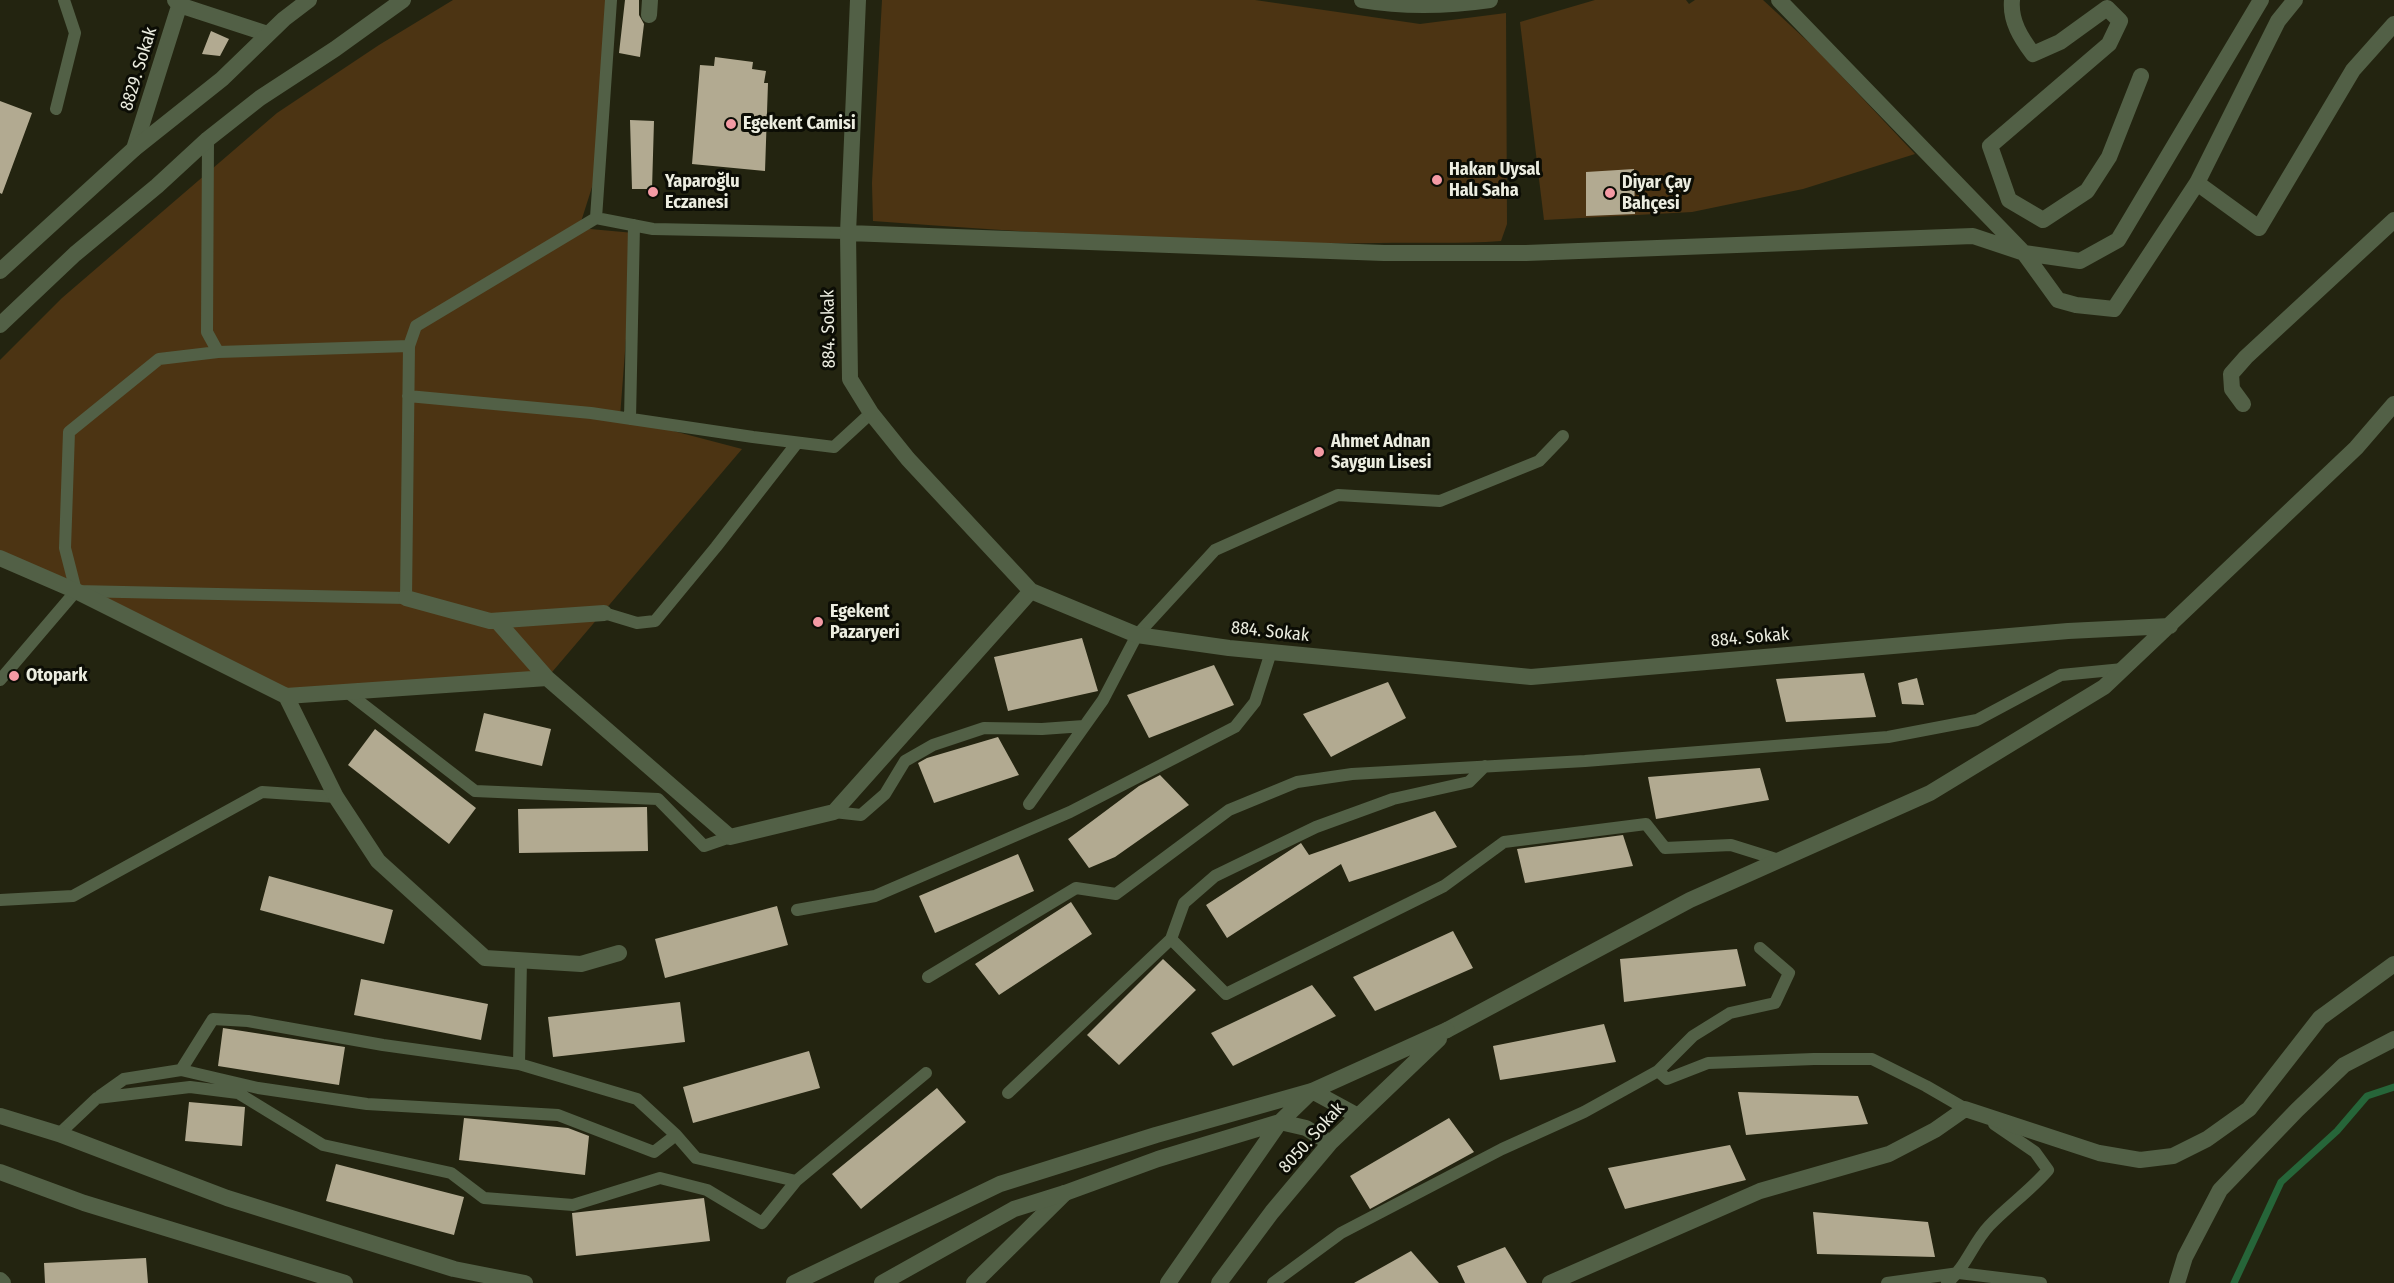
<!DOCTYPE html>
<html>
<head>
<meta charset="utf-8">
<style>
	body { margin:0 }
	canvas { display:block; background:#232410 }
</style>
</head>
<body>
<canvas width="2394" height="1283"></canvas>
<script>
const ctx = document.querySelector('canvas').getContext('2d');
ctx.lineJoin = 'round';
function fillPath(path, color) {
  ctx.fillStyle = color;
  ctx.fill(path, 'evenodd');
}
function strokePath(path, color, width, dash) {
  ctx.strokeStyle = color;
  ctx.lineWidth = width;
  ctx.lineCap = dash ? 'butt' : 'round';
  ctx.setLineDash(dash || []);
  ctx.stroke(path);
}
function write(font, color, halo, rows, align = 'center') {
  ctx.font = font + ' "Fira Sans Condensed",sans-serif';
  ctx.lineWidth = 6;
  ctx.setLineDash([]);
  ctx.textBaseline = 'middle';
  ctx.strokeStyle = halo;
  ctx.fillStyle = color;
  for (const [text, x, y, turn = 0] of rows) {
    ctx.save();
    ctx.translate(x, y);
    ctx.rotate((+turn || 0) * Math.PI / 180);
    ctx.textAlign = isNaN(turn) ? turn : align;
    if (halo) ctx.strokeText(text, 0, 0);
    ctx.fillText(text, 0, 0);
    ctx.restore();
  }
}
fillPath(new Path2D(`
	M453,0H611L600,162L579,228L634,233L620,417L742,449L547,678L276,689L0,557V360L62,298L277,113L379,45Z
	M882,0H1255L1420,24L1506,13L1507,224L1501,241C1460,244 1420,242 1378,243C1210,245 1042,233 873,221L872,183Z
	M1595,0H1686L1689,4L1695,0H1763L1817,50L1915,154L1803,189L1692,212L1544,220L1520,22Z`), '#4c3413');
strokePath(new Path2D(`
	M2234,1283L2281,1182L2337,1131L2367,1096L2394,1087`), '#266539', 7);
fillPath(new Path2D(`
	M625,0H639V15L644,24L640,57L619,53Z
	M211,31L229,39L220,56L202,54Z
	M715,57L753,62L752,69L766,71L764,83H768L765,171L692,164L700,65L714,66Z
	M0,101L32,113L2,194L0,193Z
	M630,120L654,121L652,189H632Z
	M1634,169L1635,214L1586,216V172Z
	M1082,638L1098,691L1008,711L994,657Z
	M1214,665L1234,705L1149,738L1127,695Z
	M1864,673L1876,717L1786,722L1776,679Z
	M1917,678L1924,705L1902,704L1898,683Z
	M1388,682L1406,718L1331,757L1303,714Z
	M484,713L551,729L542,766L475,751Z
	M375,729L476,808L449,844L348,765Z
	M998,737L1019,775L934,803L918,763L927,758Z
	M1760,768L1769,800L1656,819L1648,777Z
	M1160,775L1189,805L1115,857L1089,868L1068,839L1139,786Z
	M647,807L648,851L519,853L518,809Z
	M1435,811L1457,847L1349,882L1341,864L1227,938L1206,905L1301,843L1309,855Z
	M1623,835L1633,866L1525,883L1517,849Z
	M1018,854L1034,891L935,933L919,896Z
	M269,876L393,910L384,944L260,910Z
	M1071,902L1092,934L999,995L975,964Z
	M777,906L788,945L665,978L655,939Z
	M1453,931L1473,968L1375,1011L1353,977Z
	M1737,949L1746,986L1624,1002L1620,959Z
	M1163,959L1196,990L1119,1065L1087,1035Z
	M361,979L488,1004L481,1040L354,1015Z
	M1312,985L1336,1016L1233,1066L1211,1033Z
	M680,1002L685,1042L553,1057L548,1017Z
	M1604,1024L1616,1062L1500,1080L1493,1046Z
	M223,1028L345,1047L339,1085L218,1066Z
	M809,1051L820,1088L693,1123L683,1087Z
	M937,1088L966,1122L861,1209L832,1174Z
	M1738,1092L1858,1096L1868,1124L1746,1135Z
	M189,1102L245,1107L242,1146L185,1141Z
	M464,1118L568,1128L589,1136L585,1175L459,1160Z
	M1449,1118L1474,1152L1370,1209L1350,1176Z
	M1730,1145L1746,1180L1625,1209L1608,1168Z
	M336,1164L464,1197L454,1235L326,1201Z
	M704,1198L710,1241L576,1256L572,1213Z
	M1813,1212L1928,1222L1935,1257L1817,1254Z
	M1505,1247L1527,1283H1465L1457,1266Z
	M1411,1251L1439,1283H1354Z
	M146,1258L148,1283H45L44,1263Z`), '#b2aa91');
strokePath(new Path2D(`
	M56,109L75,33L64,0
	M208,139L207,332L218,352
	M596,218L653,229L848,233
	M409,346L218,352L159,359L69,432L65,548L76,591L406,598L409,346L416,326L596,218L611,0
	M408,396L591,413L753,437L834,447L871,413
	M630,419L634,225
	M604,613L637,623L655,621L716,547L797,443
	M0,680L76,591
	M347,692L475,791L658,799L704,846L730,837
	M1029,804L1103,700L1137,635L1215,550L1338,495L1440,501L1539,461L1563,436
	M834,812L861,815L885,794L905,761L933,745L984,728L1042,729L1084,726
	M0,900L73,896L262,792L336,797
	M797,910L875,896L1070,812L1235,727L1255,702L1271,652
	M1171,939L1184,903L1215,876L1316,827L1393,799L1469,782L1485,766
	M928,977L1076,888L1116,894L1229,810L1297,782L1352,774L1585,761L1888,737L1977,720L2061,675L2123,669
	M519,1064L637,1099L676,1135L696,1158L796,1181L926,1073
	M181,1070L213,1019L248,1021L383,1045L519,1064L521,960
	M1658,1071L1667,1079L1708,1063L1814,1059H1872L1926,1086L1971,1112
	M1008,1093L1171,939L1226,994L1444,886L1504,842L1646,824L1665,848L1731,845L1779,860
	M100,1096L124,1079L181,1070L258,1088L367,1104L558,1115L654,1152L676,1135
	M59,1134L97,1098L190,1087L238,1093L323,1145L451,1173L484,1198L573,1205L660,1178L707,1190L762,1223L796,1181
	M1273,1283L1341,1233L1502,1149L1584,1112L1658,1071L1693,1036L1730,1013L1775,1003L1789,973L1760,948
	M1887,1283L1959,1273L2041,1283
	M1947,1283C1966,1267 1973,1243 1989,1226C2008,1206 2030,1191 2048,1170L2035,1152L1994,1124`), '#526046', 12);
strokePath(new Path2D(`
	M649,15L650,0`), '#526046', 16);
strokePath(new Path2D(`
	M175,0L179,5L268,34
	M858,0L848,233L850,379L871,413L908,459L1031,591L1137,635L1229,648L1531,677L2068,631L2170,626
	M1779,0L2024,253L2080,261L2118,240L2261,0
	M2012,0C2010,21 2021,38 2033,54L2060,42L2107,8L2120,21L2109,44L1990,146L2009,200L2043,220L2087,191L2109,157L2141,76
	M134,149L181,0
	M2197,183L2259,228L2353,70L2394,24
	M848,233L1384,253H1526L1973,236L2024,253L2058,300L2076,305L2114,309L2197,183L2278,21L2295,0
	M2243,404L2232,389L2231,374L2246,357L2394,220
	M0,558L76,591L286,696L336,797L378,861L485,958L581,964L619,953
	M406,598L490,621L604,613
	M497,621L547,678
	M286,696L547,678L730,837L834,812L1031,591
	M1447,1030L1690,900L1930,793L2104,687L2356,448L2394,404
	M0,1280L3,1283
	M974,1283L1065,1193
	M1550,1283L1760,1191L1889,1154L1935,1130L1965,1109L2099,1153L2140,1160L2173,1156L2207,1139L2249,1109L2320,1018L2394,964
	M2177,1283L2185,1257L2220,1190L2297,1110L2344,1065L2394,1039`), '#526046', 16);
strokePath(new Path2D(`
	M1362,0C1404,7 1448,6 1490,0
	M0,271L134,149L222,79L284,19L309,0
	M0,325L75,254L157,186L208,139L260,98L335,49L403,0
	M0,1116L59,1134L227,1198L454,1269L525,1283
	M0,1172L84,1203L345,1283
	M794,1283L1000,1184L1156,1135L1312,1091L1447,1030
	M882,1283L1014,1209L1065,1193L1158,1159L1280,1122L1306,1128L1330,1143
	M1168,1283L1280,1122L1312,1091L1358,1116
	M1219,1283L1272,1212L1330,1143L1439,1039`), '#526046', 16);
for (const [x, y, r, color] of [
	[731,124,6,"#f49aa4"],
	[1437,180,6,"#f49aa4"],
	[653,192,6,"#f49aa4"],
	[1610,193,6,"#f49aa4"],
	[1319,452,6,"#f49aa4"],
	[818,622,6,"#f49aa4"],
	[14,676,6,"#f49aa4"]
]) {
  const dot = new Path2D();
  dot.arc(x, y, r, 0, 2 * Math.PI);
  ctx.fillStyle = color;
  ctx.fill(dot);
  strokePath(dot, '#0c0d05', 2);
}
write('18px', '#ecede0', '#0c0d05', [
	["8829. Sokak",139,69,-73],
	["884. Sokak",829,329,-91],
	["884. Sokak",1270,632,6],
	["884. Sokak",1750,638,-5],
	["8050. Sokak",1312,1138,-48]
]);
write('bold 18px', '#ecede0', '#0c0d05', [
	["Egekent Camisi",743,124],
	["Hakan Uysal",1449,170],
	["Halı Saha",1449,191],
	["Yaparoğlu",665,182],
	["Eczanesi",665,203],
	["Diyar Çay",1622,183],
	["Bahçesi",1622,204],
	["Ahmet Adnan",1331,442],
	["Saygun Lisesi",1331,463],
	["Egekent",830,612],
	["Pazaryeri",830,633],
	["Otopark",26,676]
], 'left');
</script>
</body>
</html>
